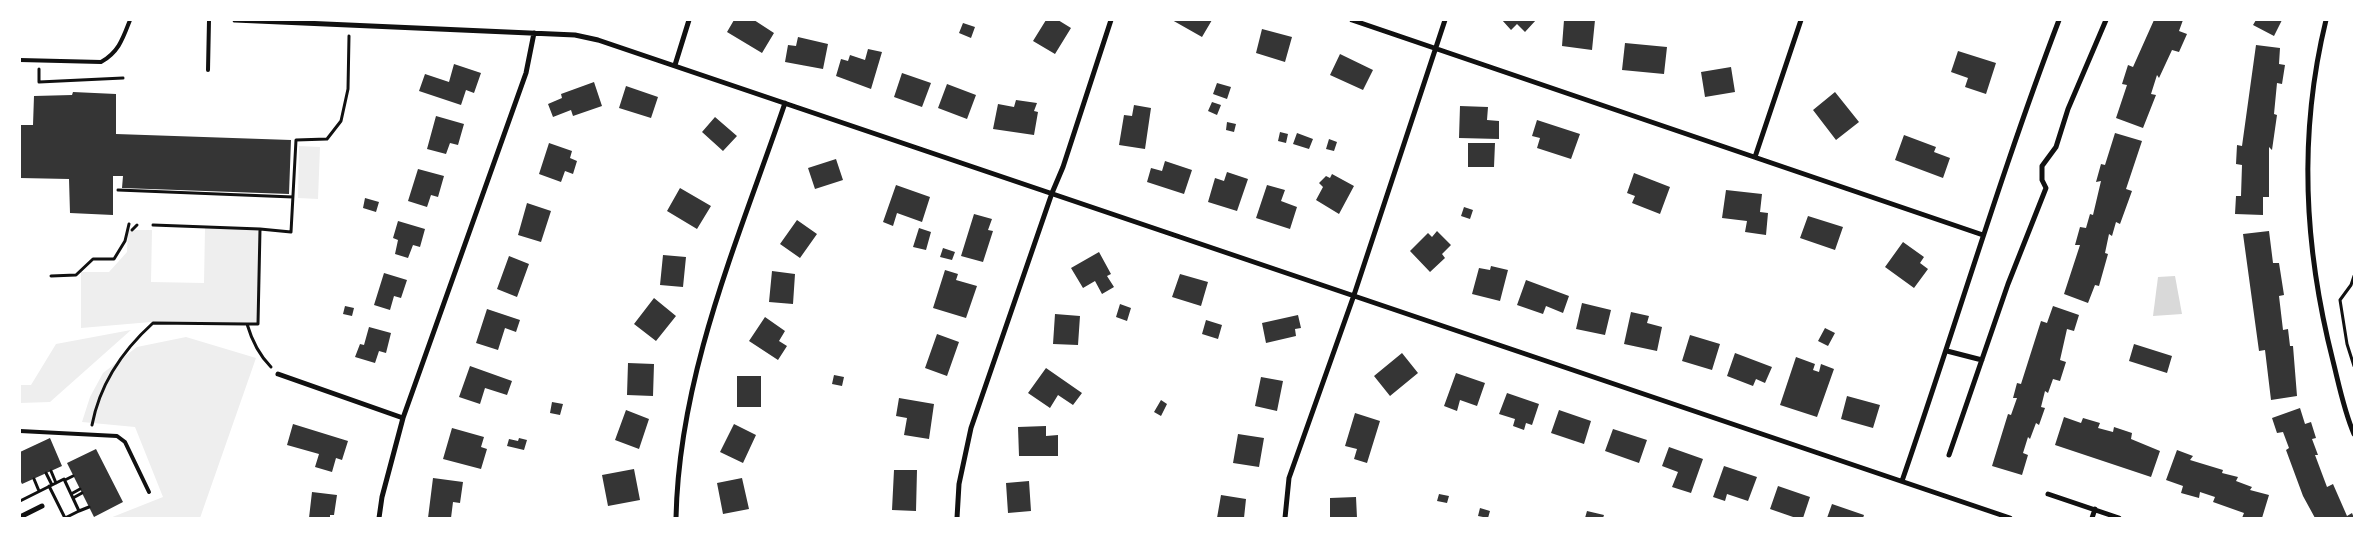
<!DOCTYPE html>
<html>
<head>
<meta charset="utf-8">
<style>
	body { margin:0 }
	#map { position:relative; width:2374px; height:538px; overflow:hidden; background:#fff; font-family:"Open Sans",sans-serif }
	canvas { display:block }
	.frame { position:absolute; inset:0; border:21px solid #fff; pointer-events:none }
</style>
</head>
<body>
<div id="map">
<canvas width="2374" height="538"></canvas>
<div class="frame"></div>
</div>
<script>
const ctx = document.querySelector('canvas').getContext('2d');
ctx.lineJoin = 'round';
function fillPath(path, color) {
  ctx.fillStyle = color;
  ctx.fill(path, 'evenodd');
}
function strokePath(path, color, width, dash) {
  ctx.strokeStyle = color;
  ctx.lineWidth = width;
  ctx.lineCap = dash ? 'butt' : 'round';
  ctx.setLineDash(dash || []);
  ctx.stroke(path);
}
fillPath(new Path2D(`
	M299,146L320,147L318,199L298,198Z
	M205,228L259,229L257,323L151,322L81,328V272H109L127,252L128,230H152L151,282L204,283Z
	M131,330L50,402L20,403V385H31L56,344Z
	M186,337L256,358L200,518H110L163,497L135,427L82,422L90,397L103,373L137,347Z`), '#eee');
fillPath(new Path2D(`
	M2175,276L2182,314L2153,316L2158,277Z`), '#d9d9d9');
fillPath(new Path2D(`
	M734,20H754L774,33L762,53L727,32Z
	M1046,20H1058L1071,28L1055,54L1033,41Z
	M1172,20H1212L1202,37Z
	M1502,20H1536L1525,32L1517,24L1511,30Z
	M1564,20H1595L1592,50L1562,46Z
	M2154,20H2183L2179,31L2187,34L2179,52L2172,50L2159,78L2157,75L2151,94L2156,95L2143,128L2116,118L2127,85L2122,84L2128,65L2133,67Z
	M2256,20H2282L2274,36L2253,25Z
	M963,23L975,27L971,38L959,33Z
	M1262,29L1292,37L1285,62L1256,53Z
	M798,37L828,44L823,69L785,62L788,45L796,46Z
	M1625,43L1667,47L1664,74L1622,70Z
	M2256,45L2280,48L2279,64L2285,65L2282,84L2277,83L2274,114L2277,115L2272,150L2269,147V197H2263V215L2235,214L2236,196H2241L2242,165L2236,164L2237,145L2242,146Z
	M868,49L882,52L871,89L836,76L841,59L848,61L850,55L865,60Z
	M1958,51L1996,63L1986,94L1965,87L1968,78L1951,72Z
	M1340,54L1373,70L1363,90L1330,75Z
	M454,64L481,73L474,93L466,90L461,105L419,91L425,74L449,82Z
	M1731,67L1735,92L1705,97L1701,72Z
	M902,73L931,83L922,107L894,97Z
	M594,82L602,106L573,116L571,110L553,117L548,104L562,98L561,94Z
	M1217,83L1231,87L1227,99L1213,94Z
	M947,84L976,95L967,119L938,108Z
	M626,86L658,97L651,118L619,108Z
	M73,92L116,94V134L291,140L289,194L122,188L123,176H113V215L70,213L69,179L20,178V125H33L34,96L72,95Z
	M1835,92L1859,122L1836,140L1813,110Z
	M1016,100L1037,103L1034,111L1038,112L1034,135L993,129L998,104L1014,107Z
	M1212,102L1221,105L1217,115L1208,111Z
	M1134,105L1151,108L1145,149L1119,145L1124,115L1132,116Z
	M1460,106L1488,107L1487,120L1499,121V139L1459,138Z
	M436,116L464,124L458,145L450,143L446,154L427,149Z
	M715,117L737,136L723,151L702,132Z
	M1537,120L1580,134L1571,159L1537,148L1540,138L1532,136Z
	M1227,122L1236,124L1234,132L1226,130Z
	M1280,132L1288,134L1286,143L1278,141Z
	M1297,133L1313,139L1309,149L1293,144Z
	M2115,133L2142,141L2126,189L2132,191L2120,224L2116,222L2112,236L2109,234L2105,253L2108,254L2099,286L2095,285L2088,303L2064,294L2080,245H2075L2080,227L2086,228L2090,214L2093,215L2101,181L2096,182L2101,164L2105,165Z
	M1904,135L1936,147L1934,152L1950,158L1943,178L1895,160Z
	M1329,139L1337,142L1334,151L1326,149Z
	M549,143L572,151L570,158L577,161L573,174L565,171L561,182L539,174Z
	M1468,143H1495L1494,167H1468Z
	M836,159L843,180L815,189L808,168Z
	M1165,161L1192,170L1184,194L1147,182L1151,168L1162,171Z
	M418,169L444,176L438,197L431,195L427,207L408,201Z
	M1227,172L1248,179L1237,211L1208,202L1215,178L1224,181Z
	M1634,173L1670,187L1660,214L1632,203L1635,196L1627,193Z
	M1332,174L1354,186L1339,214L1316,200L1323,187L1319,183L1326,176L1330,178Z
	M896,185L930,197L922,222L897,213L893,226L883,222Z
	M1267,185L1285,190L1281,201L1297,207L1290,229L1256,218Z
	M680,188L711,206L697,229L667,211Z
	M1726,190L1762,194L1760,212L1768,213L1766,235L1745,232L1747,221L1722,218Z
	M365,198L379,202L376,212L363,208Z
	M527,203L551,211L541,242L518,235Z
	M1464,207L1473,210L1470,219L1461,216Z
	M974,214L992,219L988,230L993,231L983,262L961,256Z
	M1808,216L1843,227L1835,250L1800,238Z
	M797,220L817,234L800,258L780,244Z
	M398,221L425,229L420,247L413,245L408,258L395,254L398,240L393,238Z
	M919,228L931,232L926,250L913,247Z
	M1437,231L1451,245L1442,254L1445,258L1430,272L1410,251L1428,233L1432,237Z
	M2269,231L2273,263H2279L2284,295L2279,296L2283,330L2288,329L2290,346H2293L2297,396L2271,400L2265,350L2259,351L2243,234Z
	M1903,242L1924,257L1920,263L1928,269L1914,288L1885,267Z
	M943,248L955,252L952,260L940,257Z
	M1099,252L1111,274L1107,276L1114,287L1102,294L1095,281L1083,288L1071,268Z
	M663,255L686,257L683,287L660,285Z
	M509,256L529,264L517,297L497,289Z
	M1491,266L1508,270L1500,301L1472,294L1479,268L1490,270Z
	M945,270L958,274L956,280L977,286L966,318L933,308Z
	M772,271L795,274L793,304L769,302Z
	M384,273L407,280L401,298L394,296L390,310L374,305Z
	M1180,274L1208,282L1201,306L1172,297Z
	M1526,280L1569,296L1563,313L1546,306L1543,314L1517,305Z
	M654,298L676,316L656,341L634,324Z
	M1582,303L1611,310L1605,335L1576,329Z
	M1120,304L1131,308L1127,321L1116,317Z
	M345,306L354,308L352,316L343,314Z
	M2053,306L2079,315L2074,331L2067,329L2060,360L2066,362L2060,381L2053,379L2048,393L2045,391L2041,407L2045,408L2039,425L2036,423L2030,439L2028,437L2023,453L2028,455L2022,475L1992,466L2008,414L2011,415L2017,398H2013L2017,383L2021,384L2041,321L2047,323Z
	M487,309L520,320L516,332L505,328L498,350L476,343Z
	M1631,312L1649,316L1647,323L1662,327L1657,351L1624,344Z
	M1055,314L1080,316L1078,345L1053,344Z
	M1298,315L1301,328L1295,329L1296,336L1266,343L1262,323Z
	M765,317L785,331L779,341L787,346L778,360L749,341Z
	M1206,320L1222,325L1218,339L1202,334Z
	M369,327L391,333L386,353L379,351L375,363L355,357L360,344L364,345Z
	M1825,328L1835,333L1828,346L1818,341Z
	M937,334L959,342L947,376L925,368Z
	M1690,335L1720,344L1712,370L1682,361Z
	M2134,344L2172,356L2167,373L2129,361Z
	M1402,353L1418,373L1390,396L1374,376Z
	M1735,353L1772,367L1765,383L1756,379L1753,386L1727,376Z
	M1796,357L1815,364L1813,370L1819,372L1821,364L1834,369L1817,417L1780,405Z
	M628,363L654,364L653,396L627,395Z
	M470,366L512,381L507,395L485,388L480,404L459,397Z
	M1046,368L1082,393L1073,405L1058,395L1050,408L1028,393Z
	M1456,373L1485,383L1477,406L1460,400L1457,411L1444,406Z
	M834,375L844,377L842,386L832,384Z
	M737,376H761V407H737Z
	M1261,377L1283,381L1277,411L1255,406Z
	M1507,393L1539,404L1532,425L1526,423L1524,430L1513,426L1515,419L1499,414Z
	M1847,396L1880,405L1873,428L1841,419Z
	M899,398L934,404L929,439L904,435L907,418L896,416Z
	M1161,400L1167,404L1161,416L1154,412Z
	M552,402L563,404L560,415L550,413Z
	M2300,408L2305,424L2311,422L2316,438L2312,439L2318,455H2315L2327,487L2333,484L2347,516L2352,513L2354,518H2315L2303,496L2286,450L2289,448L2283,432L2277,433L2272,418Z
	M626,410L649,419L639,449L615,440Z
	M1559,410L1591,421L1584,444L1551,433Z
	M1355,413L1380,421L1367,463L1354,459L1357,449L1345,446Z
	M2064,417L2081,423L2083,418L2100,423L2098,428L2113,432L2114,427L2132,433L2131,439L2160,451L2151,477L2055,445Z
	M293,424L348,441L342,460L336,458L332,472L315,467L319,454L287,445Z
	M734,424L756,435L743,463L720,452Z
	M1046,426V436L1058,435V456H1019L1018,427Z
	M452,428L484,437L481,447L487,449L481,469L443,459Z
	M1613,429L1647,440L1639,463L1605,451Z
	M1238,434L1264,438L1259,467L1233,463Z
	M50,438L62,466L22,484L20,480V452Z
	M519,438L527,440L524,450L507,446L509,439L518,441Z
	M1669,447L1703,459L1691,493L1672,487L1678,472L1662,466Z
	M96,449L123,502L94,517L67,463Z
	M2177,450L2193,456L2190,460L2223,470L2222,473L2238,477L2236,481L2252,487L2250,490L2269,495L2262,518H2242L2244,513L2213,502L2215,497L2200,492L2199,498L2181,493L2183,486L2166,480Z
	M1724,466L1757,477L1748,501L1727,494L1725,501L1713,497Z
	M634,469L640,500L608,506L602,475Z
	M894,470H917L916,511L892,510Z
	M433,478L463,482L460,503L453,502L451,518H428Z
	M742,478L749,509L723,514L717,483Z
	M1029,481L1031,511L1008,513L1006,483Z
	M1778,486L1810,497L1803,518H1796L1770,509Z
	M312,492L337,495L334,515H330V518H309Z
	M1439,494L1449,496L1447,503L1437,501Z
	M1221,495L1246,499L1244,518H1217Z
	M1356,497L1357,518H1330V498Z
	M1832,504L1864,515L1863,518H1827Z
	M1480,508L1490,511L1488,518L1478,516Z
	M1587,511L1604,515L1603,518H1585Z`), '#353535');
strokePath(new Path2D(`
	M39,69V82L123,78
	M118,190L293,197
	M153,225L260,229
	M132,230L137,225
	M51,276L76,275L93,259H114L125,241L129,224
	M2354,276L2351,285L2340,300L2347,344L2354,366
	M247,324H258L260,229L291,232L296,140L327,139L341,121L348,89L349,36
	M92,425C100,383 122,351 153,323L247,324C252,341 259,355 271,367
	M51,471L56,483
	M46,473L52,485
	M34,479L39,491
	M65,480L73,476
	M71,494L80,489
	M73,498L82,493
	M20,501L64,479L79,511L65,518L49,486
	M79,511L89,507`), '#111', 3);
strokePath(new Path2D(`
	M20,60L101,62C119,52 123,38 130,20
	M208,70L209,20
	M20,431L117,436L125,442L149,492`), '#111', 4);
strokePath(new Path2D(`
	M235,20L575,35L598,40L2010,518
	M1352,20L1983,235
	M2326,20C2298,135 2304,247 2333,361C2339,385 2344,411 2354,434
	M675,65L689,20
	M1755,157L1801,20
	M1947,351L1982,360
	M278,374L403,418
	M1949,455L2008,284L2046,188L2042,180V166L2056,147L2068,109L2106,20
	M1902,481C1955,328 2001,172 2059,20
	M2048,494L2119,518
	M20,517L42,506
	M379,518L382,497L403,418L526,73L534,33
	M676,518C679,373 739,238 785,103
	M957,518L959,484L971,428L1052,193L1063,167L1111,20
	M1285,518L1289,478L1354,295L1445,20
	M2092,518L2095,509`), '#111', 5);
</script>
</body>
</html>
